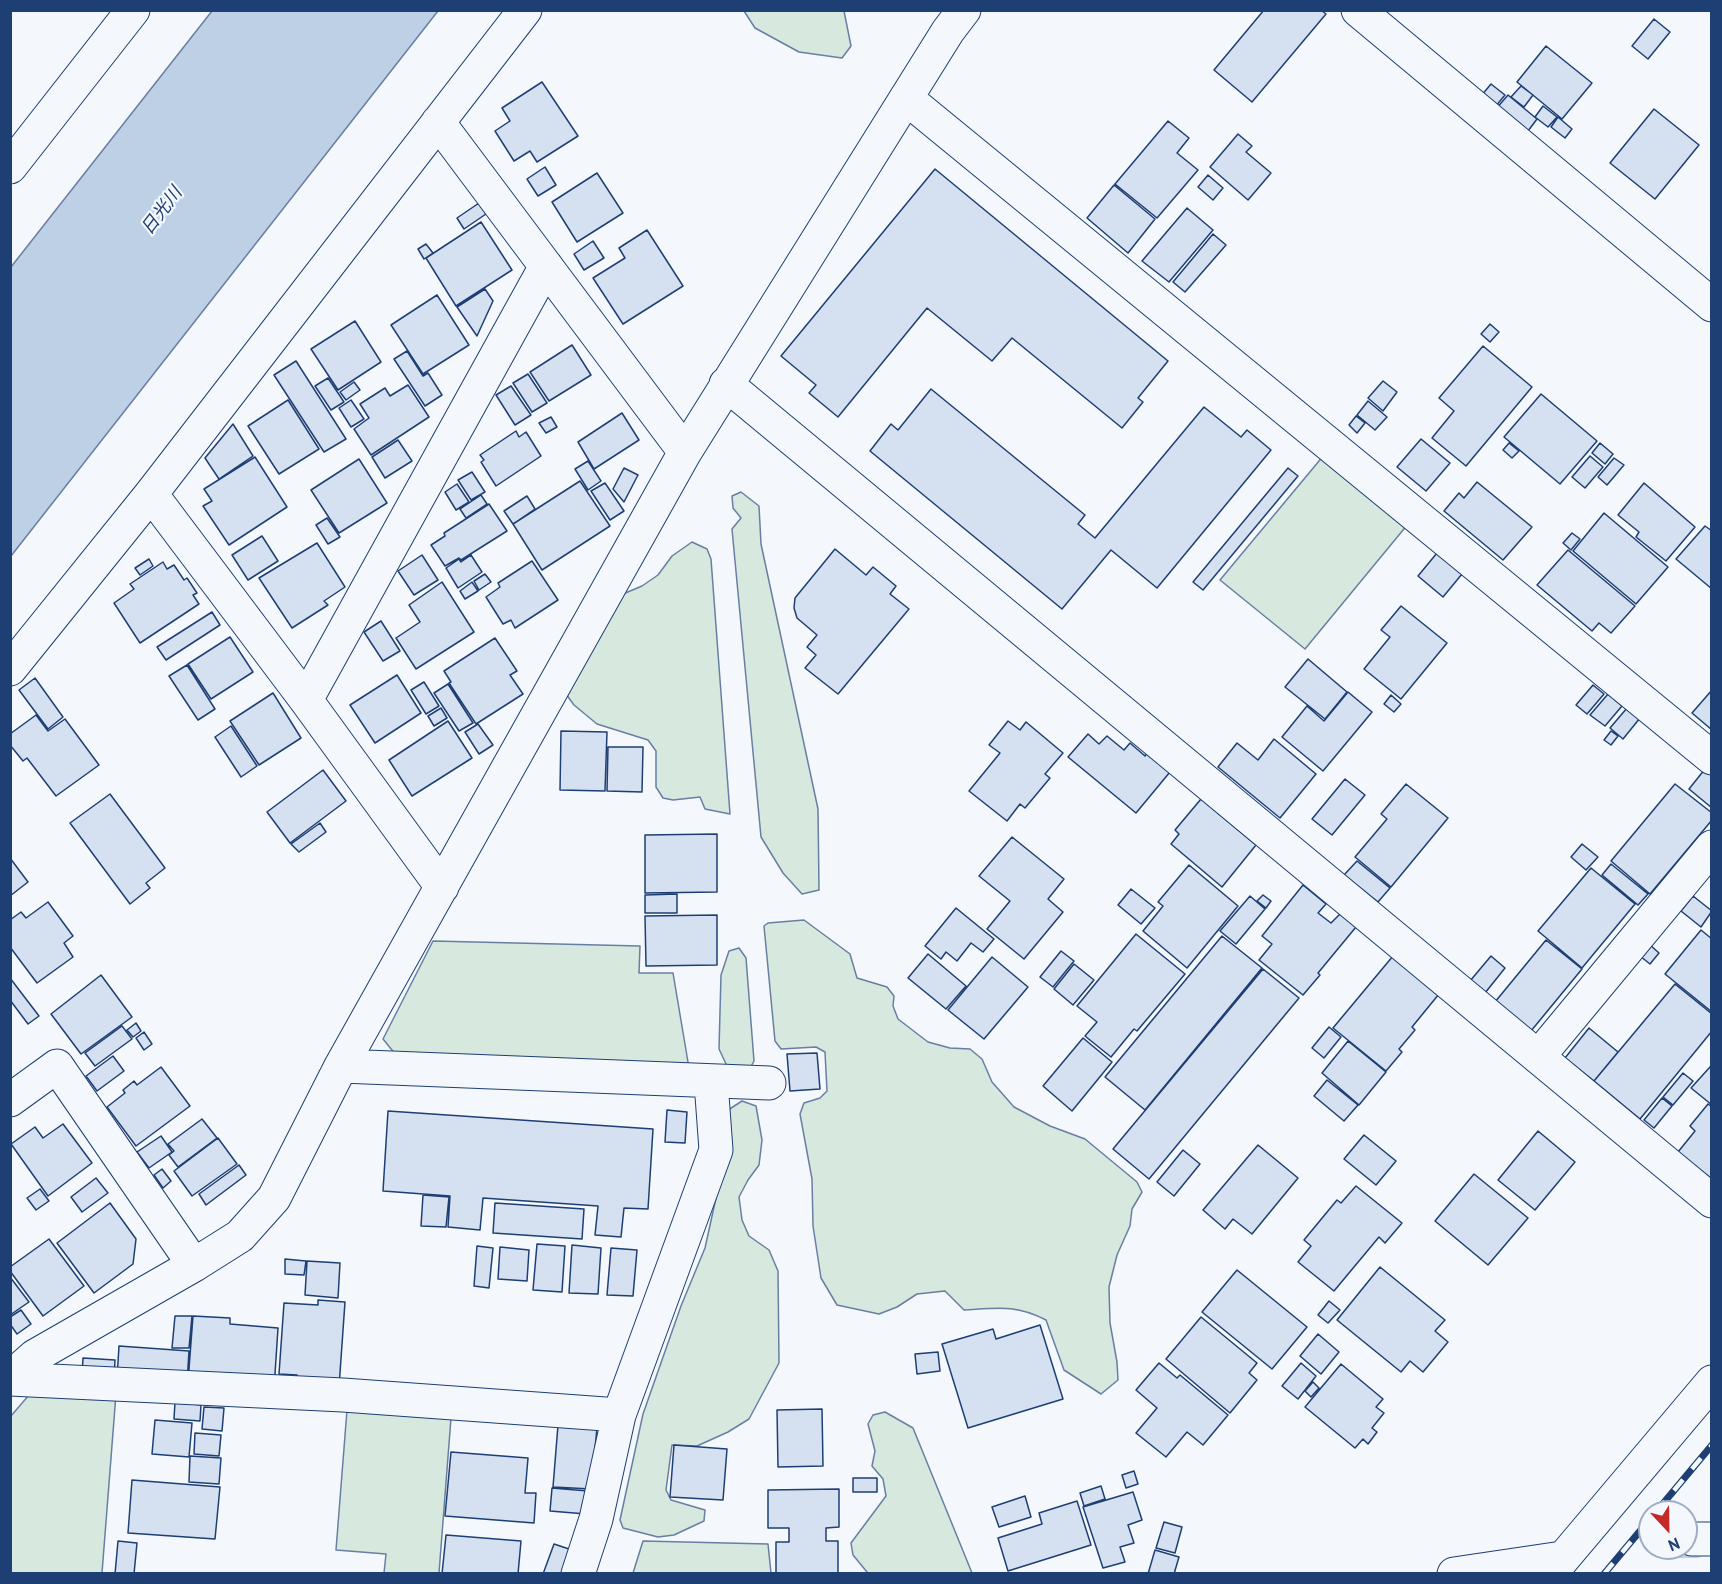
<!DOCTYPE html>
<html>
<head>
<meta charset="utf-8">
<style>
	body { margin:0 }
	#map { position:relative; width:1722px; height:1584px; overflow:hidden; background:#f4f7fb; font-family:"PT Sans",sans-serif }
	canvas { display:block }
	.frame { position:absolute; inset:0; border:12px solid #1d3f73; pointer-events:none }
	.north { position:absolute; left:1638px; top:1500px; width:60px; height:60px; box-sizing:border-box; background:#f4f7fb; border:2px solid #9eadc5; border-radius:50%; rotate:158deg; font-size:16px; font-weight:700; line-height:24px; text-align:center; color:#1d3f73 }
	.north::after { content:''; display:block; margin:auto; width:21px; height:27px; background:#c62828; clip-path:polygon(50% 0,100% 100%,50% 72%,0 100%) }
</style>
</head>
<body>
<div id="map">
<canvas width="1722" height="1584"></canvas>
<div class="frame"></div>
<div class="north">N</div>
</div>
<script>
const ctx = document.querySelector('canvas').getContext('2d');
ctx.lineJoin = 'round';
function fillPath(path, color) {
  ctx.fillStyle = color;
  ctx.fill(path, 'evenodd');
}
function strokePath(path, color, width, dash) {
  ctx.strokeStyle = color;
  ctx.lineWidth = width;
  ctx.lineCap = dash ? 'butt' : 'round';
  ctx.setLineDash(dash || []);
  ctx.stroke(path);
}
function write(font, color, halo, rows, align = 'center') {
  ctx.font = font + ' "PT Sans","Noto Sans JP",sans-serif';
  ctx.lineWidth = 4.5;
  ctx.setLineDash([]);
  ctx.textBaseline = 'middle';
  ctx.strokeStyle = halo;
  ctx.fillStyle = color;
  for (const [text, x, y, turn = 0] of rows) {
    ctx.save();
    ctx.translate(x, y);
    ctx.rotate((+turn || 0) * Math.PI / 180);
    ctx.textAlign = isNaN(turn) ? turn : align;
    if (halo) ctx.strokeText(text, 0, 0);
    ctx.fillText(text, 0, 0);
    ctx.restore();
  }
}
const green = new Path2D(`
	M744,11H844L851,46L842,58L799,52L755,28Z
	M1324,455L1408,524L1305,649L1220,580Z
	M741,492L759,506L761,544L818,809L819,890L802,894L783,873L761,837L732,529L741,518L733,508L732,496Z
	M692,542L707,549L711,559L730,814L705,809L700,797L673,800L663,798L656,787V751L648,740L597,724L574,705L566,694L623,594L642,586L658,575L672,556Z
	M804,920L850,954L857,978L887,987L894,996L893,1006L898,1019L928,1042L950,1048L970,1049L982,1059L992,1082L1014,1107L1050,1126L1085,1139L1137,1182L1142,1192L1132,1209L1130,1226L1117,1255L1109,1287L1110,1323L1117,1362L1118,1380L1101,1394L1064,1370L1046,1320C1016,1304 997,1308 964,1310L945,1291L917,1294L897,1307L879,1314L837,1305L821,1278L813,1226L812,1179L800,1114L804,1103L820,1098L827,1091L825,1052L816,1047L781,1049L775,1041L764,926L768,923Z
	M433,941L640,946L639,973H673L689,1068L396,1055L383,1039Z
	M739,948L746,958L754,1061L749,1070L727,1066L719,1049L721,975L729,951Z
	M742,1101L756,1106L762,1140L759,1165L748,1180L739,1197L742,1220L749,1236L769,1250L778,1271L779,1363L749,1419L728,1432L697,1446L672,1445L666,1490L671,1500L705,1510L704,1521L674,1535L658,1537L623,1528L620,1520L643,1414L681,1306L705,1248L727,1148L725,1112Z
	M35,1388L116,1394L102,1573L11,1574V1416Z
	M347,1410L451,1418L439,1573H384L386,1554L336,1550Z
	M885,1412L913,1428L972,1573H867V1572L853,1555L851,1543L886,1496L883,1479L872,1466L875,1451L868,1424L873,1415Z
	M643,1541L768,1544L771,1573H633Z`);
fillPath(green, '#d7e8df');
strokePath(green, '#687fa3', 1.5);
const water = new Path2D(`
	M212,11H438L11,556V267Z`);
fillPath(water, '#bed0e5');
strokePath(water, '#687fa3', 1.5);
strokePath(new Path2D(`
	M1674,1552H1697`), '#bed0e5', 12);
const building = new Path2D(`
	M1264,10H1321L1326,14L1252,102L1214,70Z
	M1654,19L1670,32L1648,59L1632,46Z
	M1546,46L1592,83L1562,119L1517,82Z
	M542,82L578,136L537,162L530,151L514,161L495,131L510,121L502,108Z
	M1491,84L1505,95L1495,107L1481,96Z
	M1521,86L1533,95L1524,107L1511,97Z
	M1508,95L1537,119L1525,135L1495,110Z
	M1543,106L1557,117L1548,127L1535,117Z
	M1654,109L1699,145L1655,199L1610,163Z
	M1558,117L1572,129L1565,138L1551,127Z
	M1168,121L1189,138L1177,153L1198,170L1157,218L1115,184Z
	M1238,134L1252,146L1246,152L1271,173L1248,200L1210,167Z
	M545,167L556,185L538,196L527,179Z
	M935,169L1168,361L1138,398L1143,402L1122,428L1012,338L992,361L927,308L838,417L809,393L816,385L781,356Z
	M597,173L623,213L577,242L552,202Z
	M1208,175L1223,188L1213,200L1198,187Z
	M1114,185L1155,219L1128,253L1087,218Z
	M479,203L486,214L464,229L457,218Z
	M1187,208L1213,230L1169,282L1142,261Z
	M481,222L512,270L456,306L426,258Z
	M647,230L683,286L623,324L593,278L625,258L619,248Z
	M1213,234L1226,245L1185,292L1173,282Z
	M593,241L604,258L584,270L574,254Z
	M426,244L433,253L424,259L418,249Z
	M485,289L493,301L477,336L457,307Z
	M437,295L469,345L423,374L391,325Z
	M355,321L381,362L338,390L311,349Z
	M1490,324L1499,332L1490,342L1481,334Z
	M572,345L591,375L549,401L530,372Z
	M1483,346L1532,387L1466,466L1432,438L1454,411L1439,398Z
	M407,351L423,376L428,373L442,395L425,406L394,359Z
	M296,361L346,439L324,452L274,375Z
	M528,374L547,403L532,412L513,383Z
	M328,378L344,402L331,410L315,386Z
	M1383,381L1397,392L1383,411L1368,398Z
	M354,382L360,390L346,400L340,392Z
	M408,385L429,417L371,455L354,429L369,418L360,404L385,388L390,396Z
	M511,386L531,415L515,425L496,395Z
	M931,389L1085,515L1078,524L1095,538L1204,407L1241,437L1247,430L1271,450L1157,588L1111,550L1062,609L870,451L891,424L898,430Z
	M1541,394L1597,441L1560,484L1504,437Z
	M288,400L319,449L279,474L248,426Z
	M351,400L364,419L351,427L339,408Z
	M1368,401L1387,417L1375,430L1357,415Z
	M622,413L639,440L594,469L578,442Z
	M1356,416L1365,423L1357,433L1349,425Z
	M551,417L557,427L546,433L539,423Z
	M233,424L253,456L219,479L205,458Z
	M516,431L519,437L526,432L541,456L496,486L481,462L484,460L480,455Z
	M1421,439L1450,463L1426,491L1397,467Z
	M398,440L412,461L385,478L372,457Z
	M1509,443L1519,451L1512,458L1503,450Z
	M1600,443L1613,454L1605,464L1592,453Z
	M1590,456L1603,467L1585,488L1572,477Z
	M255,457L287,507L229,545L203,506L212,501L204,489Z
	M1614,458L1624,465L1607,485L1598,477Z
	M359,459L387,503L339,533L311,490Z
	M588,461L601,481L588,490L575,469Z
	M624,468L638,475L624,502L613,489Z
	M1288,468L1298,476L1203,590L1193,582Z
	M472,472L485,492L471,500L458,480Z
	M580,481L610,526L542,570L513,524Z
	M1477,482L1532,527L1503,560L1444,511L1459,493L1464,498Z
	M605,483L624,511L610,520L591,491Z
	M1644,483L1695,527L1666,561L1636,537L1639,532L1618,515Z
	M457,484L469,502L456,510L445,492Z
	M481,495L487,504L466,518L460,509Z
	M527,496L535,509L513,524L504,511Z
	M489,504L507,531L461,560L459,558L445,566L431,545L445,536L444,533Z
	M1604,513L1668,567L1636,604L1573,551Z
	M327,518L340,537L328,544L316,525Z
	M1705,526L1712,531V589L1676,559Z
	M1572,533L1580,539L1571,550L1563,543Z
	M262,536L278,561L248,580L232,555Z
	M317,543L345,587L324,601L328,605L292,628L259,578Z
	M835,549L866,575L873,567L896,586L890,594L909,609L838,694L805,668L816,655L807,647L817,635L797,618L794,608L795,598Z
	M1568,550L1635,606L1611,633L1599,623L1592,631L1537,585Z
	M1437,553L1462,574L1443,597L1418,576Z
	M422,555L438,580L414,595L398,571Z
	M471,555L482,572L458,588L446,568L459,559L461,562Z
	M149,559L153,566L140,575L135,568Z
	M532,561L558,600L515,628L511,620L503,624L486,597L500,587L498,583Z
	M163,562L167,569L174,565L184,580L187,578L197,593L193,595L199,604L140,643L114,603L134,589L130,584Z
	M485,574L491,582L479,590L474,581Z
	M442,582L474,632L416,669L396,638L420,622L409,605Z
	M472,582L478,591L465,599L460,591Z
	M1401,606L1447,643L1401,699L1364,669L1390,637L1381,630Z
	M212,612L220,625L166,660L157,647Z
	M381,621L400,651L383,661L364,632Z
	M230,637L253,672L211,699L188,664Z
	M495,638L517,671L510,675L523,694L476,724L449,683L451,682L444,671Z
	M1308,659L1347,692L1325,719L1285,687Z
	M187,665L215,709L198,720L169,676Z
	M397,675L421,713L375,743L350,705Z
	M35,678L63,717L48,729L19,690Z
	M424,682L439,706L426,714L411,690Z
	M448,684L473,723L459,731L434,693Z
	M1593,685L1604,694L1587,714L1576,705Z
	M1712,690V730L1692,713Z
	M1348,692L1372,712L1323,771L1282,737L1307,706L1324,721Z
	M273,693L301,738L259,765L230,721Z
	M1608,694L1622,706L1605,726L1590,715Z
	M1391,695L1401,704L1394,712L1384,704Z
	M441,708L447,718L434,726L428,716Z
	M1627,708L1640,718L1623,739L1610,728Z
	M36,715L48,731L65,719L99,765L56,796L27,758L23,761L10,745V734Z
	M448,721L472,758L412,796L389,760Z
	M1008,721L1020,730L1026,722L1063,753L1045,774L1050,778L1025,808L1020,804L1007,821L969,791L1000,753L989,745Z
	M478,724L493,745L479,754L465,732Z
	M231,726L257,766L241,777L215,737Z
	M561,731L607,732L605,791L560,790Z
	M1611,731L1618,736L1611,745L1604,740Z
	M1088,734L1099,744L1107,736L1124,750L1130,743L1145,756L1147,753L1170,772L1136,813L1068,757Z
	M1274,739L1316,774L1280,818L1218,767L1237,743L1258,760Z
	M608,747H643L642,792L607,791Z
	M1705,769L1712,775V808L1689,789Z
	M323,770L346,801L290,843L267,812Z
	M1345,779L1365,795L1332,835L1312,819Z
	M1406,784L1448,818L1391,887L1355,857L1387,819L1381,814Z
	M1675,784L1712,813V820L1650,894L1611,861Z
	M110,794L165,868L146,883L150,888L130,904L70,823Z
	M1201,799L1256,845L1222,887L1171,844L1179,834L1175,830Z
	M320,823L326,832L299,852L291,844Z
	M717,834V892L645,893V835Z
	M1012,837L1064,879L1048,899L1063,912L1024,959L987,929L1010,901L979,876Z
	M1582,844L1598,857L1586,870L1571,857Z
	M10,858L28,882L10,896Z
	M1357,861L1390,888L1378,902L1344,875Z
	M1611,864L1648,894L1638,905L1602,875Z
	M1189,865L1238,906L1187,968L1143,931L1163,906L1158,902Z
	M1591,868L1635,904L1582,968L1538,931Z
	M1303,885L1326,904L1318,913L1331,923L1340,914L1356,927L1318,973L1320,975L1303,995L1259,960L1272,944L1262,936Z
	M1131,889L1155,908L1141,924L1118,905Z
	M677,894V913H645V895Z
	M1263,895L1271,901L1266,908L1257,901Z
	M1250,896L1265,909L1236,944L1220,931Z
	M1693,896L1712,911L1701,927L1681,911Z
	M48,902L73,936L64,943L73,957L37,983L10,947V920L21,912L26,918Z
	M956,908L994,939L983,952L971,943L957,961L946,952L941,959L925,946Z
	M717,915V965L646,966L645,916Z
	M1701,930L1712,939V1012L1665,974Z
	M1136,934L1185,974L1137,1031L1134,1029L1111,1057L1085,1036L1097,1022L1077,1006Z
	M1222,936L1262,968L1145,1110L1105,1077Z
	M1546,940L1582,969L1531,1031L1495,1002Z
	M1649,944L1659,953L1650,964L1640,956Z
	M1061,951L1074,961L1053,987L1040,977Z
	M928,954L966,986L946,1009L908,978Z
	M1393,956L1439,994L1412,1027L1415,1030L1399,1049L1402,1052L1386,1071L1333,1028Z
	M1491,956L1505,968L1485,993L1470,981Z
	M992,957L1028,987L984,1039L948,1010Z
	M1074,964L1094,980L1073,1005L1054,989Z
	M1263,969L1299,998L1149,1179L1113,1149Z
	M101,975L132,1017L81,1054L51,1014Z
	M10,978L39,1016L28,1024L10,1000Z
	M1675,984L1712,1014V1031L1640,1119L1594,1081Z
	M136,1023L141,1031L133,1037L127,1030Z
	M122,1026L132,1039L95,1066L85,1053Z
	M1329,1027L1341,1037L1324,1058L1312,1048Z
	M1589,1028L1618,1052L1594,1081L1565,1058Z
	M144,1032L152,1044L144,1050L136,1038Z
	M1083,1038L1112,1062L1072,1111L1043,1086Z
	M1348,1041L1386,1072L1359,1105L1322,1073Z
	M817,1053L820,1089L790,1091L787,1054Z
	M113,1056L124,1071L97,1091L86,1076Z
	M161,1067L190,1106L136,1146L107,1107L125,1093L123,1090L134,1081L137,1085Z
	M1710,1067L1712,1069V1105L1691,1088Z
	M1683,1073L1693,1081L1673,1105L1663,1097Z
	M1327,1080L1358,1105L1344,1121L1314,1096Z
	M1662,1098L1672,1106L1654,1128L1644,1120Z
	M1708,1104L1712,1107V1179L1678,1152L1695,1131L1690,1126Z
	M667,1110L687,1112L685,1143L665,1142Z
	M388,1111L653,1129L648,1209L624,1208L621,1237L595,1235L598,1206L483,1198L480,1230L448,1227L450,1196L383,1191Z
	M202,1119L217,1138L178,1167L169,1155L174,1151L168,1144Z
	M63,1124L92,1163L48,1196L11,1144L35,1127L43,1138Z
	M1538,1131L1575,1162L1535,1210L1498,1180Z
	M1364,1135L1396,1161L1376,1185L1344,1159Z
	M161,1136L172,1152L149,1168L137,1152Z
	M218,1138L237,1164L192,1196L174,1171Z
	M1258,1145L1298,1178L1252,1234L1233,1219L1225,1229L1203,1210Z
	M1183,1150L1200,1164L1174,1196L1157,1182Z
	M239,1165L246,1175L206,1205L199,1194Z
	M162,1169L171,1181L163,1188L154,1175Z
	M1474,1174L1528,1218L1488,1265L1435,1221Z
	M96,1178L108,1193L82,1212L71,1197Z
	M1356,1186L1402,1223L1385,1243L1379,1237L1334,1291L1298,1262L1311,1246L1304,1240L1337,1200L1341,1203Z
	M40,1189L49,1201L36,1210L27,1198Z
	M423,1195L449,1197L446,1227L421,1226Z
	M110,1203L136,1239L133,1264L94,1293L57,1243Z
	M495,1203L584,1209L582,1239L493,1233Z
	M49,1239L84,1286L43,1316L10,1271V1267Z
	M537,1244L565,1246L562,1292L533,1290Z
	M572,1245L601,1248L598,1294L569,1293Z
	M477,1246L493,1248L489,1288L474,1286Z
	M500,1247L529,1250L527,1281L498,1279Z
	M611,1248L637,1250L633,1296L607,1295Z
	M285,1259L306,1261L304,1275L285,1274Z
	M307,1261L340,1263L338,1298L305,1295Z
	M1380,1267L1445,1320L1435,1331L1448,1342L1423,1372L1410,1361L1401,1372L1337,1320Z
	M1237,1270L1307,1327L1272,1369L1202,1312Z
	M10,1277L29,1302L10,1315Z
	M318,1300L345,1302L339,1387L296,1385L297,1375L279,1374L284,1303L318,1305Z
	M1329,1301L1340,1310L1328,1323L1318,1315Z
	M21,1310L31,1324L17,1334L10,1324V1317Z
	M175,1316H192L189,1348H172Z
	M193,1316L230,1318V1324L278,1328L274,1389L188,1382Z
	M1201,1317L1257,1363L1249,1373L1257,1380L1230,1413L1166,1359Z
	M1040,1325L1063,1399L968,1428L942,1344L993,1329L996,1339Z
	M1318,1334L1339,1352L1321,1374L1300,1356Z
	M119,1346L189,1351L187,1383L117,1378Z
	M938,1352L940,1371L917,1374L915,1354Z
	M83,1358L115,1360L114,1378L82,1375Z
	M1159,1363L1177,1378L1180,1375L1228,1415L1203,1445L1187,1432L1166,1457L1136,1433L1157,1408L1136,1390Z
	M1301,1363L1316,1376L1298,1399L1282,1386Z
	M1341,1364L1383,1399L1376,1407L1384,1413L1372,1428L1377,1432L1368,1444L1363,1439L1355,1448L1305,1407Z
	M1313,1382L1319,1388L1311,1397L1305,1391Z
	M175,1402L201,1405L200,1421L174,1419Z
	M204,1407L224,1408L222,1431L202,1429Z
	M822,1409L823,1466L778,1467L777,1410Z
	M155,1420L192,1423L189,1457L152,1454Z
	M558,1425L597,1428L591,1489L553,1487Z
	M195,1433L221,1435L219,1456L194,1454Z
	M674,1445L727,1449L723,1500L670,1497Z
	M451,1452L528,1458L525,1493H536L534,1523L445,1516Z
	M190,1456L221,1458L219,1484L189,1482Z
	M1134,1471L1138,1484L1126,1488L1122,1475Z
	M853,1478H877V1492H853Z
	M132,1480L220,1487L215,1539L128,1533Z
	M1101,1486L1105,1499L1084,1506L1080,1493Z
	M552,1488L588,1491L586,1514L550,1511Z
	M839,1489V1527L826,1528V1541H838V1574H776V1542H789V1528H768V1490Z
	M1133,1492L1142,1520L1128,1525L1134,1543L1120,1547L1125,1562L1103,1568L1083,1507Z
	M1025,1496L1031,1517L999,1527L992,1507Z
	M1077,1501L1091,1545L1008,1571L998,1538L1042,1524L1039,1513Z
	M1164,1522L1182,1527L1175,1553L1156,1548Z
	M446,1535L521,1541L518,1574H442Z
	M118,1541L137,1543L134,1574H115Z
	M554,1544L572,1550L563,1574H543Z
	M1155,1550L1179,1557L1174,1574H1148Z`);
fillPath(building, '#d5e0f0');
strokePath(building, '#1d3f73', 1.5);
const street = new Path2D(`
	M1358,10L1712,305
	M906,98L1712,758
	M438,122L685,452
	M10,167L133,10
	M726,384L1712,1201
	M151,494L306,700L442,887
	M10,669L151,494L525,10
	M306,700L546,266
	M1538,1057L1712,847
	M341,1066L769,1083
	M10,1100L57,1066L194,1265
	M10,1378L35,1356L194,1265L240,1236L274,1198L341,1066L685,452L948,31L964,10
	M10,1379L343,1395L619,1415
	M1692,1539H1712
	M578,1574L596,1519L619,1415L716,1150L711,1082
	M1454,1574L1562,1558
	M1550,1574L1712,1382`);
strokePath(street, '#1d3f73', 35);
strokePath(street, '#f4f7fb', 33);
const rail = new Path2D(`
	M1656,1512L1712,1445
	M1604,1574L1650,1519`);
strokePath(rail, '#1d3f73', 7);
strokePath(rail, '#f4f7fb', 4.5, [14]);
write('italic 18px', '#1d3f73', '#f4f7fb', [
	["日光川",162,211,-53]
]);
</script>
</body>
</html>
